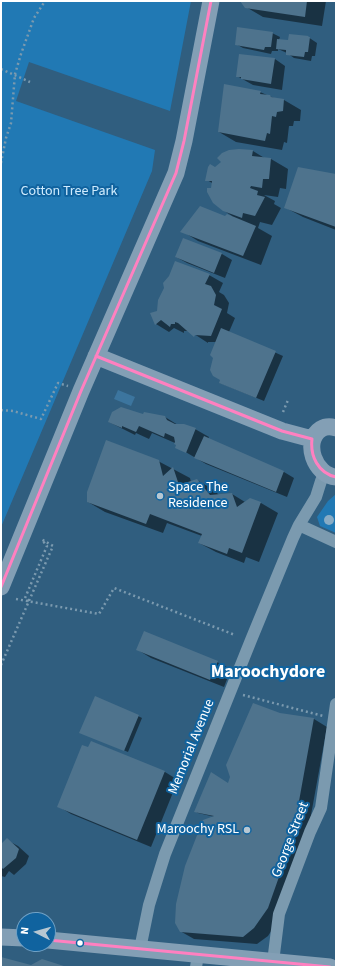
<!DOCTYPE html>
<html>
<head>
<meta charset="utf-8">
<style>
	body { margin:0 }
	#map { position:relative; width:337px; height:968px; overflow:hidden; background:#305e7f; font-family:"Source Sans 3",sans-serif }
	canvas { display:block }
	.frame { position:absolute; inset:0; border:2px solid #fff; pointer-events:none }
	.north { position:absolute; left:16px; top:912px; width:40px; height:40px; box-sizing:border-box; background:#10639f; border:1px solid #70a1c5; border-radius:50%; rotate:276deg; font-size:11px; font-weight:700; line-height:16px; text-align:center; color:#fff }
	.north::after { content:''; display:block; margin:auto; width:14px; height:18px; background:#b7c7d2; clip-path:polygon(50% 0,100% 100%,50% 72%,0 100%) }
</style>
</head>
<body>
<div id="map">
<canvas width="337" height="968"></canvas>
<div class="frame"></div>
<div class="north">N</div>
</div>
<script>
const ctx = document.querySelector('canvas').getContext('2d');
ctx.lineJoin = 'round';
function fillPath(path, color) {
  ctx.fillStyle = color;
  ctx.fill(path, 'evenodd');
}
function strokePath(path, color, width, dash) {
  ctx.strokeStyle = color;
  ctx.lineWidth = width;
  ctx.lineCap = dash ? 'butt' : 'round';
  ctx.setLineDash(dash || []);
  ctx.stroke(path);
}
function write(font, color, halo, rows, align = 'center') {
  ctx.font = font + ' "Source Sans 3",sans-serif';
  ctx.lineWidth = 4;
  ctx.setLineDash([]);
  ctx.textBaseline = 'middle';
  ctx.strokeStyle = halo;
  ctx.fillStyle = color;
  for (const [text, x, y, turn = 0] of rows) {
    ctx.save();
    ctx.translate(x, y);
    ctx.rotate((+turn || 0) * Math.PI / 180);
    ctx.textAlign = isNaN(turn) ? turn : align;
    if (halo) ctx.strokeText(text, 0, 0);
    ctx.fillText(text, 0, 0);
    ctx.restore();
  }
}
fillPath(new Path2D(`
	M1,1H191L170,111L29,62L16,101L155,150L152,171L1,527Z
	M336,494V533L320,526L317,517L328,501Z`), '#2179b4');
fillPath(new Path2D(`
	M118,390L135,397L131,406L114,399Z`), '#3c759e');
fillPath(new Path2D(`
	M241,1H326L322,26L263,17L246,7Z
	M272,33L280,37L279,40L289,41L308,37L317,43L315,56H312L311,61L294,58L287,53L278,49V51H272L271,54L243,48L236,44Z
	M275,59L285,66L282,90L253,85L237,76Z
	M260,92L274,98L284,100L301,110L300,121H294L293,126H289L287,143L284,142L282,150L236,142L219,132Z
	M253,151L266,159H271L288,169L286,189L280,188L278,197L264,195L275,201L274,204L281,208L272,225L260,222L258,228L272,236L261,265L198,241L182,231L225,217H232V216L223,210L212,189V183L207,180L215,168Z
	M336,175V230L303,217L286,208Z
	M222,254L232,260L225,278L187,263L176,257Z
	M209,275L223,283L219,292L224,295L229,303L227,313L235,318L229,332L283,356L264,401L220,383L221,380L216,342H208V343L188,330V331H184V333L174,328L169,332L156,324L158,312Z
	M143,415L165,417L178,425L195,429L209,437L208,439L284,472L294,478L287,497L206,464L177,447L178,445L175,443L152,433L149,439L136,433L135,435L109,422Z
	M158,461L190,478L191,482L197,480L214,490L219,495L232,494L245,502L250,499L261,503L278,513L259,562L246,557L244,563L216,552L199,543L202,536L167,523L163,533L105,512L88,502Z
	M138,650L217,662L231,669L224,687L151,658Z
	M280,714L314,719L327,727L305,848L281,916L268,936L257,944L194,939L180,931L215,817L198,813L195,811L228,784Z
	M138,716L142,718L128,752L84,734Z
	M92,742L165,772L178,780L151,847L71,814L58,806Z
	M7,840L18,846L29,856L26,864L14,875L9,871L5,877L1,876V845Z`), '#0007');
fillPath(new Path2D(`
	M240,1H307L305,17L245,8Z
	M237,27L273,32L271,47H265L264,50L235,45Z
	M289,34L309,36L308,37H310L308,52H305L304,57L286,55V50L276,49L277,39L288,40Z
	M239,54L275,58L271,84L241,79V77H236Z
	M224,84L261,91L260,94L270,95L271,97L284,99L283,111L277,112L276,117L272,116L270,134L267,133L265,141L218,132Z
	M239,149L253,150L252,156L271,158L269,179H263L262,188L251,186L250,188L258,191L257,195L265,197L255,216L243,213L242,218L223,211L213,203L207,192V188H211L212,181H205L208,167L210,164L215,167L221,162L217,158L222,153L229,150Z
	M298,167L336,174V227L284,208Z
	M200,206L225,216L227,214L256,226L243,256L180,232Z
	M183,238L222,253L214,273L175,257Z
	M175,261L210,274L205,284L211,286L216,295L214,305L222,309L211,336L195,335L194,337L178,323L175,322V324H171L170,327L161,320L155,325L150,313L157,311L158,300L164,288L163,283L169,276Z
	M221,328L276,351L256,398L219,383L220,380L213,376L210,370L213,358L210,355Z
	M121,407L143,414L144,412L165,416L167,420L175,424H184L196,428L186,453L175,448L176,445L174,444L175,442L174,437L165,433L164,437L139,426L136,432L122,426V428L108,422L112,412Z
	M204,436L284,471L276,492L194,458Z
	M106,440L159,460L163,476L173,467L179,485L197,479L210,495L232,493L237,507L250,498L261,502L242,553L229,548L227,554L198,543L202,534L150,514L146,524L87,502V492Z
	M144,631L218,661L210,680L136,650Z
	M95,696L139,715L124,751L79,733Z
	M253,703L280,713L314,718L292,840L268,908L254,928L243,937L180,932L175,923L176,904L185,866L203,820L214,816L194,812L211,772L228,783L230,777L226,765Z
	M91,741L165,771L137,840L57,807L82,745L88,747Z
	M7,838L19,849L16,858L3,869L1,867V844Z
	M1,957L31,965L42,959L67,967H1Z`), '#4e738d');
strokePath(new Path2D(`
	M1,69L30,82
	M1,163L6,138L11,123L15,74L21,54L34,18L45,1
	M1,410L13,411L41,419L58,383L68,386
	M283,412L288,400
	M16,599L99,614L114,588L235,635
	M29,601L25,598L47,546L42,540
	M1,665L53,546L41,539
	M243,695L323,716`), '#7b9aaf', 2.5, [2, 3]);
strokePath(new Path2D(`
	M299,525L336,542
	M140,949L149,905L165,854L251,640L293,538L299,525L316,497L321,481L325,473
	M273,962L279,914L310,832L321,808L336,704
	M196,967L198,955`), '#7b9aaf', 12);
strokePath(new Path2D(`
	M96,356L282,431L312,439
	M336,428C330,426 326,426 321,429C302,441 315,476 336,477
	M1,587L81,391L176,173L184,141L211,1
	M1,937L24,938
	M48,940L330,967`), '#839fb5', 17);
strokePath(new Path2D(`
	M96,356L282,431L312,439C310,456 318,473 336,477
	M1,587L81,391L176,173L184,141L211,1
	M48,940L330,967`), '#ff80c0', 3);
ctx.fillStyle = '#88acc5';
for (const [x, y] of [
	[329,520]
]) {
  ctx.beginPath();
  ctx.arc(x, y, 5, 0, 2 * Math.PI);
  ctx.fill();
}
for (const [x, y, r, color] of [
	[160,496,4,"#b7c7d2"],
	[247,830,4,"#b7c7d2"],
	[80,943,3.5,"#fff"]
]) {
  const dot = new Path2D();
  dot.arc(x, y, r, 0, 2 * Math.PI);
  ctx.fillStyle = color;
  ctx.fill(dot);
  strokePath(dot, '#10639f', 1.5);
}
write('14px', '#d0ecfe', '#10639f', [
	["Cotton Tree Park",69,192]
]);
write('14px', '#fff', '#10639f', [
	["Space The",168,488],
	["Residence",168,504],
	["Maroochy RSL",239,830,"right"]
], 'left');
write('14px', '#fff', '#10639f', [
	["Memorial Avenue",192,747,-68],
	["George Street",291,840,-69]
]);
write('bold 18px', '#fff', '#10639f', [
	["Maroochydore",268,673]
]);
</script>
</body>
</html>
